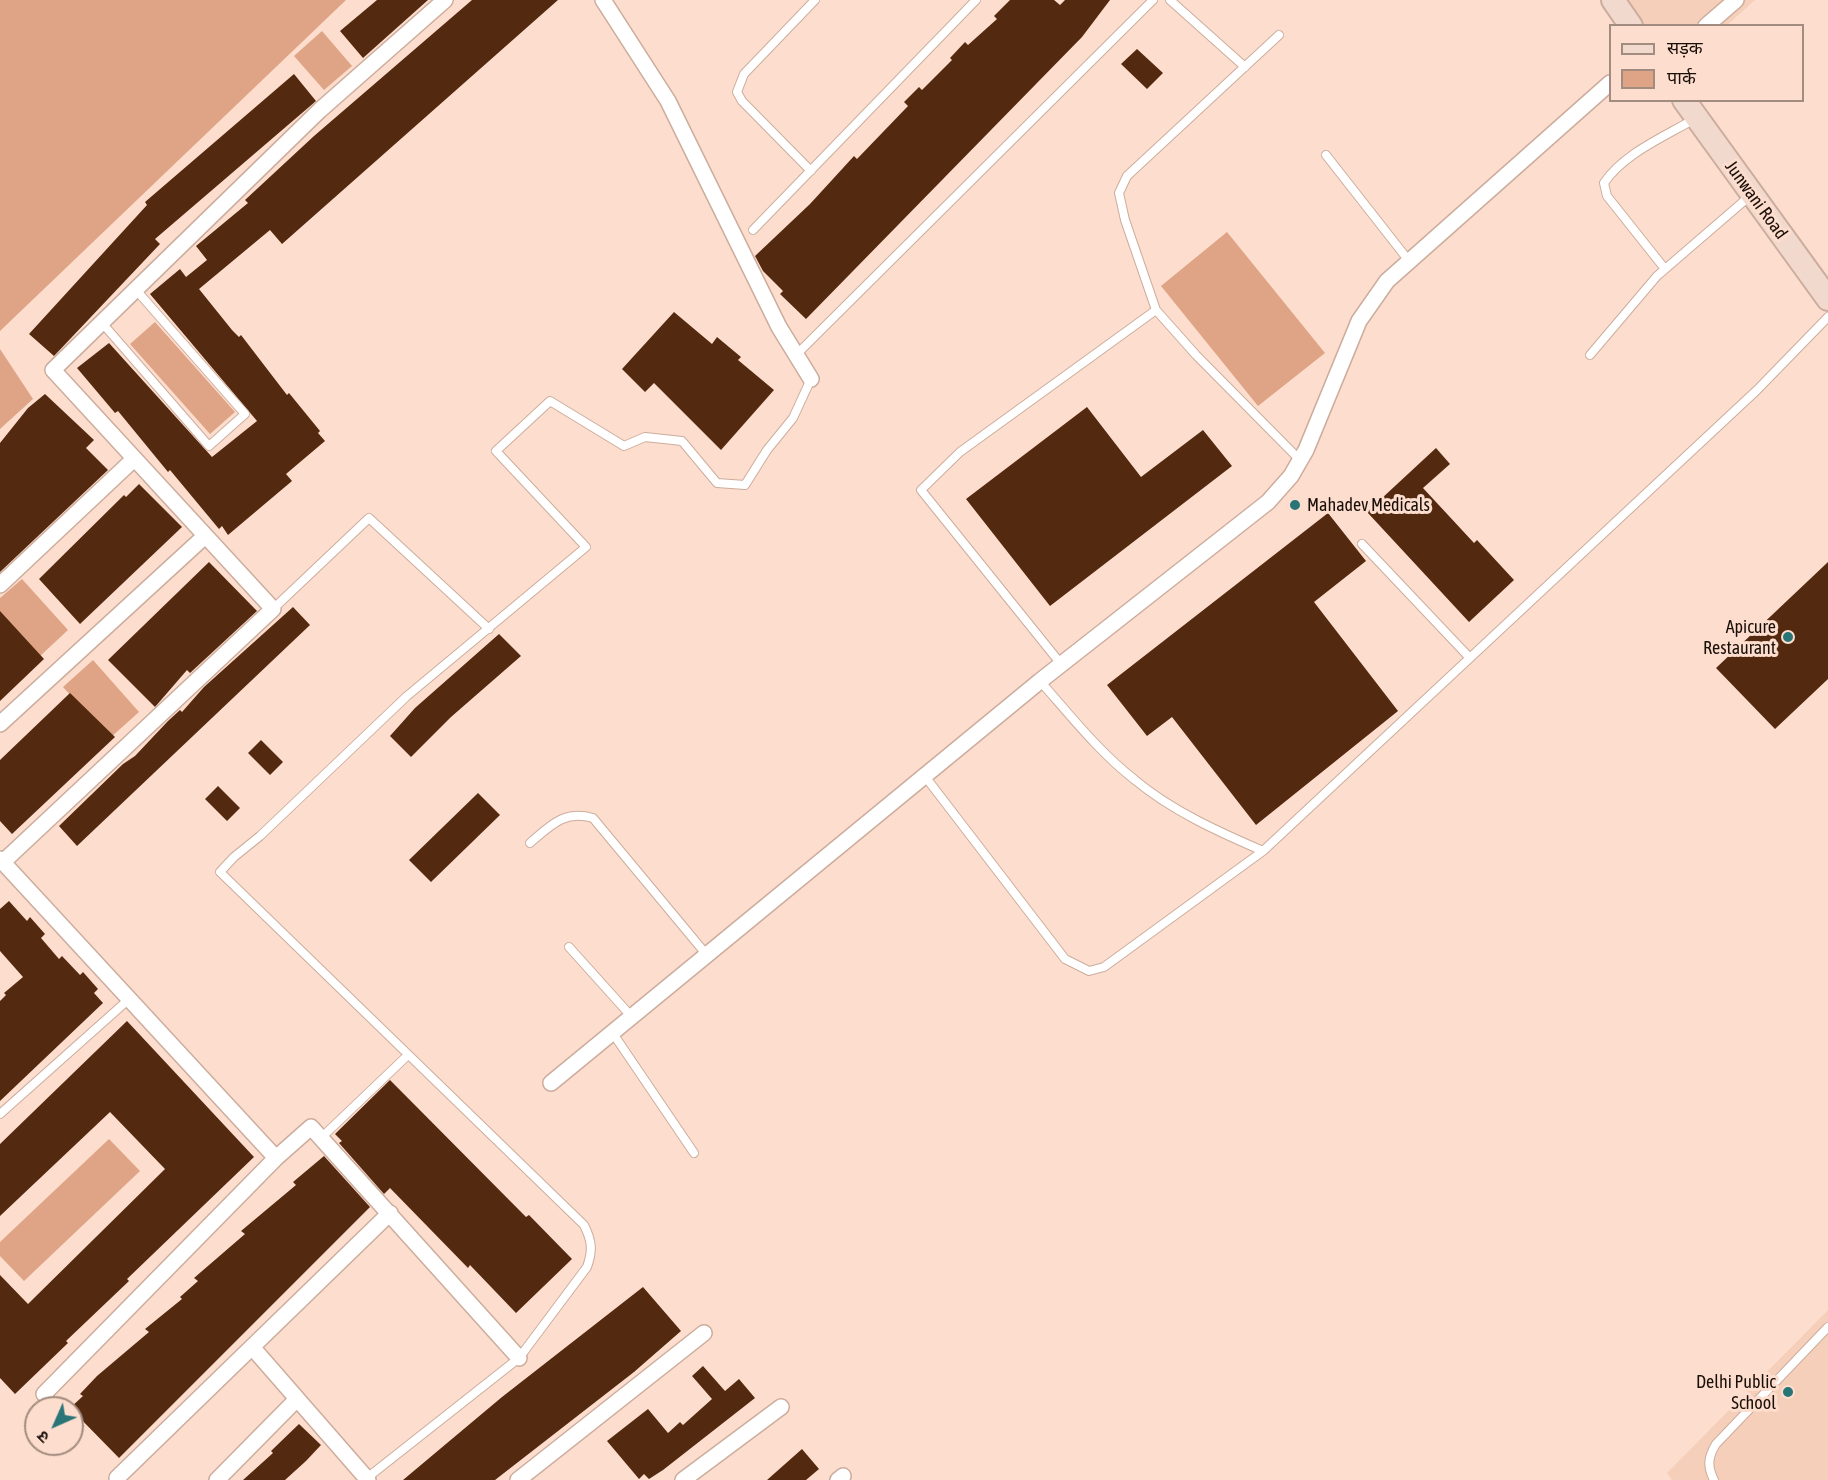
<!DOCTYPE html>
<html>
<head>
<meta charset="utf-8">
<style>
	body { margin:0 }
	#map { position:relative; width:1828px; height:1480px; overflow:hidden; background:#fdddcd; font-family:"Asap Condensed","Noto Sans Devanagari",sans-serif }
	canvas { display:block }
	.legend { position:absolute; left:1609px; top:24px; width:195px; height:78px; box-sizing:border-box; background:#fdddcd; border:2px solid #a28b7f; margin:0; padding:8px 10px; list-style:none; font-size:18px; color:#190f09 }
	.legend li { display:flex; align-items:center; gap:12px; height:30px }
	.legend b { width:30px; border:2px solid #a28b7f }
	.north { position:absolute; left:24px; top:1396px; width:60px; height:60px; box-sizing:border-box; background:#fdddcd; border:2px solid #a28b7f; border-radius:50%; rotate:225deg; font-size:16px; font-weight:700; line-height:24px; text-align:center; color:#190f09 }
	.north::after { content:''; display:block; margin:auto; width:21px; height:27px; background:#297477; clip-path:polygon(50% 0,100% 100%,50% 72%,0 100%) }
</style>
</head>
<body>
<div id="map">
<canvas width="1828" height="1480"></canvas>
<ul class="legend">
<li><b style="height:8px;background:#f1dacd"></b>सड़क</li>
<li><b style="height:16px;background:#dea485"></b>पार्क</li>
</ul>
<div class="north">उ</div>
</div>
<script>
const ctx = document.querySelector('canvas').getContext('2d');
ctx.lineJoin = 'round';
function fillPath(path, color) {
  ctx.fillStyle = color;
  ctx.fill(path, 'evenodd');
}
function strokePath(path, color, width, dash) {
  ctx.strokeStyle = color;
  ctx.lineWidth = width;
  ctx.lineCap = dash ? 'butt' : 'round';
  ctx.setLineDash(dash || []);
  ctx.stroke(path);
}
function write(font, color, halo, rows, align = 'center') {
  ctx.font = font + ' "Asap Condensed",sans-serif';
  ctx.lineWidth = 6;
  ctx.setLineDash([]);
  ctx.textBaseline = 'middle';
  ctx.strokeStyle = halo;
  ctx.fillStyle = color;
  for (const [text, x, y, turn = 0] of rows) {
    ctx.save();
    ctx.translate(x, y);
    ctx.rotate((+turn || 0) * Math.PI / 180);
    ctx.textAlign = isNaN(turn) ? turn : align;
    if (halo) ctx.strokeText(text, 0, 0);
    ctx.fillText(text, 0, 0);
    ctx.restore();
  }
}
fillPath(new Path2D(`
	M1613,0H1755L1726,26L1631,25Z
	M1828,1310V1480H1672L1667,1473Z`), '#f5cfba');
fillPath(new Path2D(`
	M0,0H346L0,331Z
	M322,31L352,66L324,90L294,56Z
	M1227,232L1325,353L1258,406L1161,286Z
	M155,322L235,412L210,434L130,344Z
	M0,349L33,399L0,429Z
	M22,579L68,630L39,657L0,613V598Z
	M93,660L139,712L110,738L63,687Z
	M109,1139L140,1171L24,1281L0,1256V1242Z`), '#dea485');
fillPath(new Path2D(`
	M377,0H428L363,58L340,31Z
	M472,0H558L282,244L270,230L199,289L232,330L239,337L241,335L287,395L289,393L320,431L318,433L325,441L286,474L292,481L228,535L222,526L219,529L170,470L168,472L118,411L115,413L77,368L109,343L212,457L257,421L150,294L180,269L186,277L207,260L196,246L248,203L245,200L314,136Z
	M1010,0H1054L1060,5L1065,0H1110L1082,37L806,319L780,294L783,291L763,271L755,256L810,204L854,156L857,159L908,106L904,102L919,87L922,90L952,60L950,58L965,42L968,45L997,19L994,16Z
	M1137,49L1163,73L1147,89L1121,64Z
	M294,74L316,101L155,239L160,244L54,356L29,334L147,205L145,202Z
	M674,312L712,344L717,337L741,357L738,360L774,390L721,450L654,383L645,392L622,369Z
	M45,394L94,440L86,448L108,470L0,572V443L28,408Z
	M1087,407L1141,477L1203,430L1232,466L1050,606L966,499Z
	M1436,448L1450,464L1423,488L1474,543L1477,540L1514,580L1469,622L1367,512Z
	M139,484L182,527L80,624L39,579L124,495L126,497Z
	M1328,513L1366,561L1314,602L1398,711L1256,825L1172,717L1147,736L1107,685Z
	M209,562L257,611L190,673L187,670L155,707L108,660Z
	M1828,562V679L1775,729L1716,668Z
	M293,607L310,625L77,846L59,826L123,764L135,756L168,721L180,710L182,712L204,687Z
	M0,611L44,659L0,701Z
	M499,634L521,656L451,717L411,757L390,736L415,708Z
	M70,693L115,737L12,834L0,821V760Z
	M261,740L283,762L270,775L248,753Z
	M218,786L240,808L227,821L205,799Z
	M478,793L500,815L431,882L409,860Z
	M9,901L27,921L30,917L45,934L41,938L59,959L62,956L80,975L83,972L98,989L94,993L103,1003L0,1101V1001L6,995L4,993L23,977L0,951V909Z
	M127,1021L254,1157L127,1279L129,1281L66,1341L68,1343L15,1394L0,1378V1275L28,1304L165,1169L110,1112L0,1216V1144Z
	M390,1080L526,1217L529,1215L572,1259L516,1313L470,1265L468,1268L390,1188L384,1194L339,1143L342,1141L335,1134Z
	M324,1156L370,1207L119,1458L70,1408L83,1396L80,1394L97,1376L149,1332L145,1329L182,1299L180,1297L198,1281L194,1278L245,1234L241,1231L296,1185L293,1182Z
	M643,1287L681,1331L634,1372L495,1480H403L502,1397Z
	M703,1366L725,1391L739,1379L755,1398L663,1470L649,1479L644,1474L639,1479L607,1441L648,1409L668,1433L680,1422L683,1425L712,1399L692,1376Z
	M299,1424L321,1445L306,1461L285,1480H243L273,1453L271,1451Z
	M802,1449L819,1469L806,1480H767Z`), '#53290f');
const service = new Path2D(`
	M1170,0L1245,67
	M1279,35L1127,176L1119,193L1125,220L1156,310L1196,355L1300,460
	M1326,155L1409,261
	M811,171L742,101L737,92L744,74L815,0
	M753,230L976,0
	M1665,269L1607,196L1604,183C1624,153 1666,136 1696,118
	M103,324L209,446L245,414L137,291
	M1590,355L1657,276L1751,195
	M795,356L1153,0
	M1362,544L1469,657
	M273,609L369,518L489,629
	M1061,664L921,490L960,452L1156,310
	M1040,681C1070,715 1099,752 1135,780C1172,811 1219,832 1263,851
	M924,775L1065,959L1089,971L1104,967L1263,851L1757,390L1828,317
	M530,843C551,825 564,810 593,818L706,954
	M569,947L631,1016
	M612,1032L694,1153
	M0,1114L128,1000
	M322,1137L408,1055
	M367,1478L519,1358L587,1267C593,1250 592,1241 584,1225L220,872L234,857L260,836L407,696L586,547L496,451L550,401L624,446L645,437L682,441L717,483L745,485L767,450L793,418L811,379
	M1714,1480C1707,1466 1708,1457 1716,1444L1828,1327`);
const minor = new Path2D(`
	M603,0L668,101L779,327L811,379
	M1706,26L1736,0
	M0,585L134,459
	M0,724L205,536
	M0,859L276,1158
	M3,862L273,609L53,370L320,110L445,0
	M551,1083L1040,681L1268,502L1291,476L1306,450L1359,321L1387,281L1610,83
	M252,1347L368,1480
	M44,1394L276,1158L311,1127L519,1358
	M117,1478L390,1213
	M217,1480L297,1399
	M518,1480L704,1333
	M683,1480L781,1407
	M838,1480L843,1476`);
const secondary = new Path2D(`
	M1613,0L1631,26
	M1684,100L1828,299`);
strokePath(service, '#ccad9d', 10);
strokePath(minor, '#ccad9d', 18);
strokePath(secondary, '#ccad9d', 26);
strokePath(service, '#fff', 8);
strokePath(minor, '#fff', 15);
strokePath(secondary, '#f1dacd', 22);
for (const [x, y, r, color] of [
	[1295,505,6,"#297477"],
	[1788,637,6,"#297477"],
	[1788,1392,6,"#297477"]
]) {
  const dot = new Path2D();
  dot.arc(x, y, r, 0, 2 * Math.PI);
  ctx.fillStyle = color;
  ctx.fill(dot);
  strokePath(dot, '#fdddcd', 2);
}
write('18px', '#190f09', '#fdddcd', [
	["Junwani Road",1756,200,54]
]);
write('18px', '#190f09', '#fdddcd', [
	["Mahadev Medicals",1307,505,"left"],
	["Apicure",1776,627],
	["Restaurant",1776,648],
	["Delhi Public",1776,1382],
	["School",1776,1403]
], 'right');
</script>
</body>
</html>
